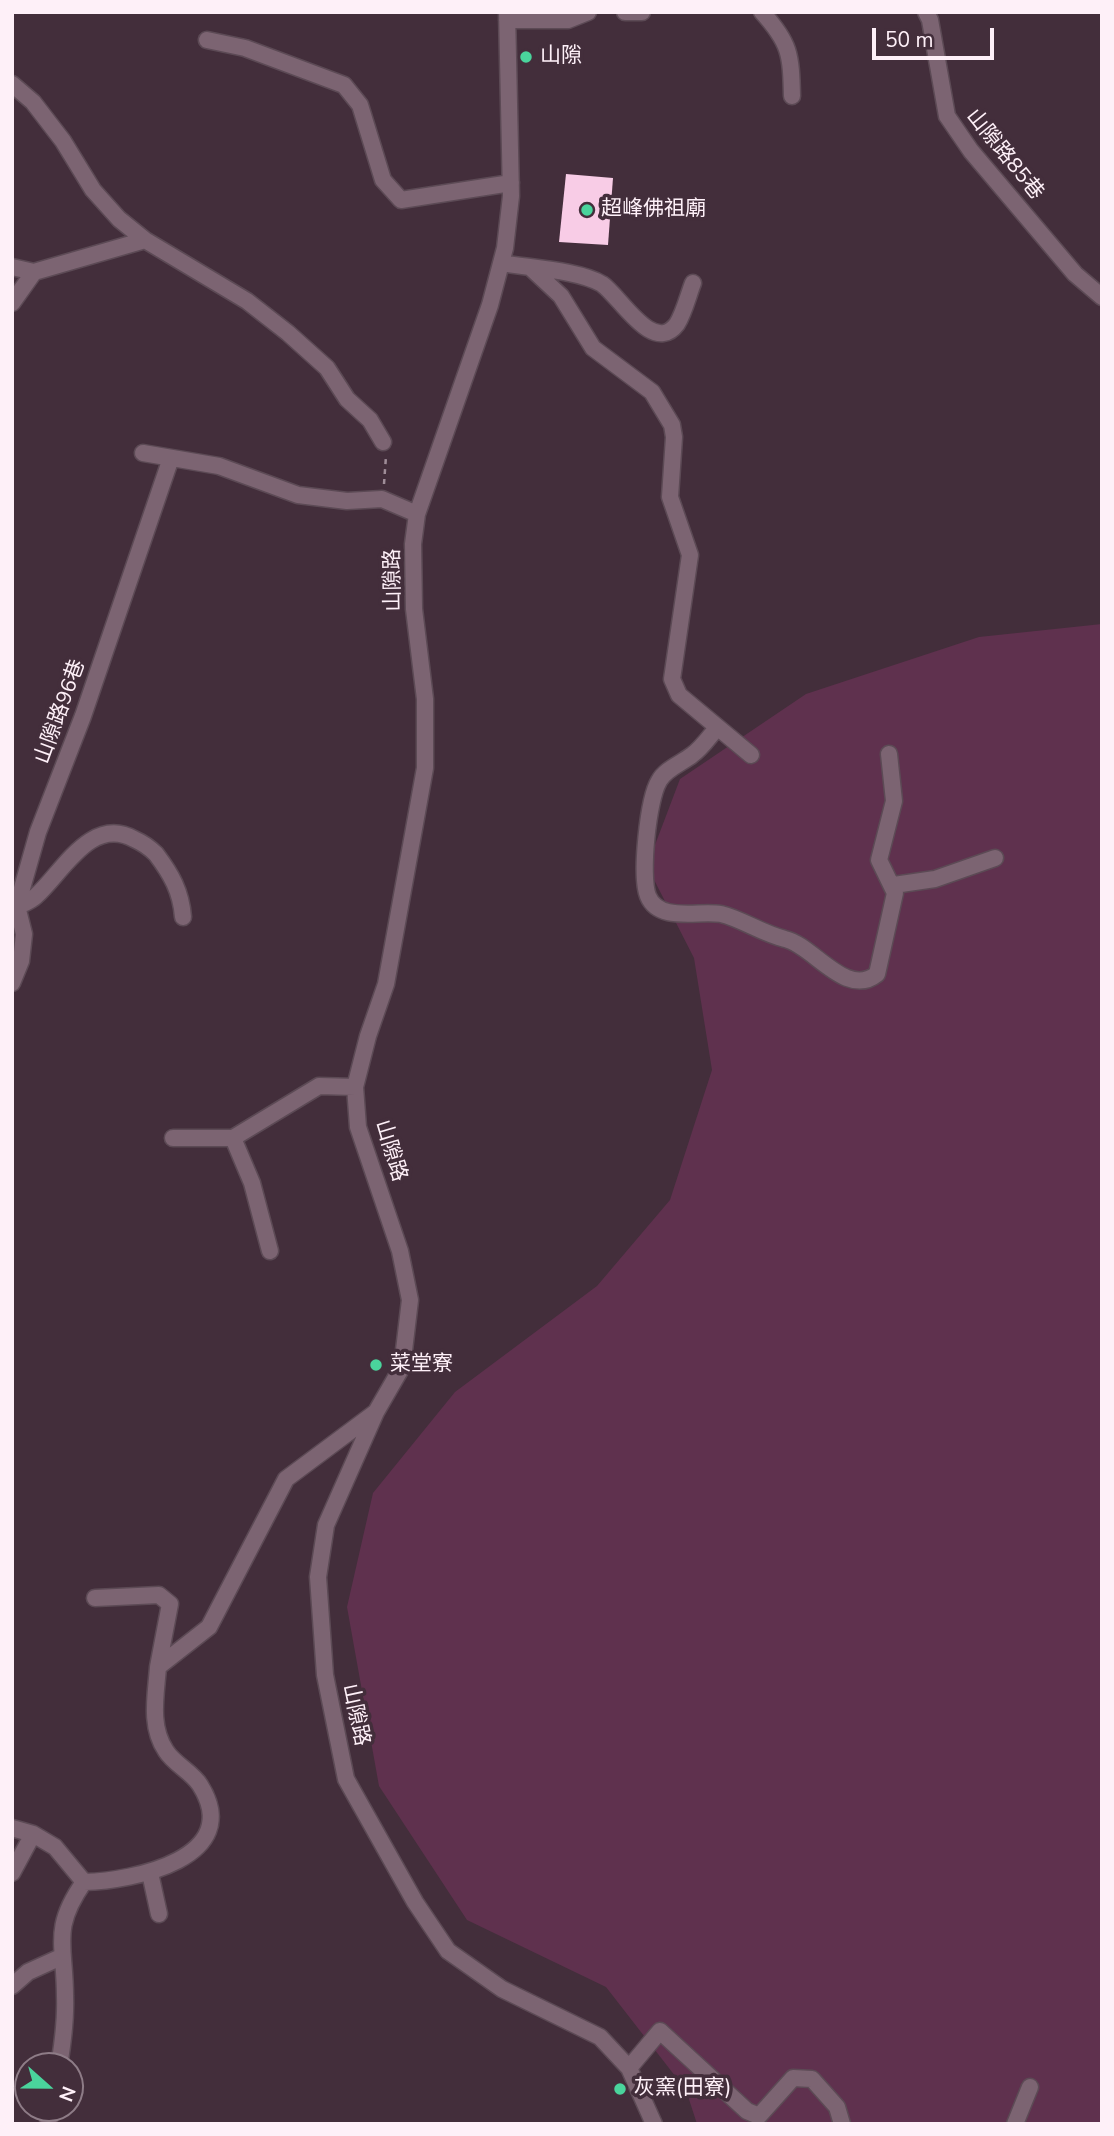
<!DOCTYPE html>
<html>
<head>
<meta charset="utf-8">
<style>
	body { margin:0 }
	#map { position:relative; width:1114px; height:2136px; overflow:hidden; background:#432e3b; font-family:"Nunito Sans",sans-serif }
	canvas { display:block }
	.frame { position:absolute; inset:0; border:14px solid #fef0f8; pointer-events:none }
	.north { position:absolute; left:14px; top:2052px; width:70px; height:70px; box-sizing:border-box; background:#432e3b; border:2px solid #8e7c87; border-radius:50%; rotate:111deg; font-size:19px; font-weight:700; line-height:28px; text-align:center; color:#fef0f8 }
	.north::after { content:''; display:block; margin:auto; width:24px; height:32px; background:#4ad49c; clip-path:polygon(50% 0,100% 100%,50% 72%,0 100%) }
	.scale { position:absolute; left:872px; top:28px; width:122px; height:32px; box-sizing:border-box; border:4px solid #fef0f8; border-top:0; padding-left:9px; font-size:21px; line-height:24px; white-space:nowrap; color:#fef0f8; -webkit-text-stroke:5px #432e3b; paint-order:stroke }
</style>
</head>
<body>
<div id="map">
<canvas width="1114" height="2136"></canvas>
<div class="frame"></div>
<div class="north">N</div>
<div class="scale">50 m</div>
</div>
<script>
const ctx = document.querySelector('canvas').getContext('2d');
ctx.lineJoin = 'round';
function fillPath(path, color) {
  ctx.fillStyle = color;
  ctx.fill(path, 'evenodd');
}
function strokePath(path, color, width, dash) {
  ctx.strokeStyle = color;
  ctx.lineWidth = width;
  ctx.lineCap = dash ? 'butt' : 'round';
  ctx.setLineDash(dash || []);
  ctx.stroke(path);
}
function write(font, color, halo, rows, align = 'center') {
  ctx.font = font + ' "Nunito Sans","Noto Sans TC",sans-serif';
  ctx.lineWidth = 7;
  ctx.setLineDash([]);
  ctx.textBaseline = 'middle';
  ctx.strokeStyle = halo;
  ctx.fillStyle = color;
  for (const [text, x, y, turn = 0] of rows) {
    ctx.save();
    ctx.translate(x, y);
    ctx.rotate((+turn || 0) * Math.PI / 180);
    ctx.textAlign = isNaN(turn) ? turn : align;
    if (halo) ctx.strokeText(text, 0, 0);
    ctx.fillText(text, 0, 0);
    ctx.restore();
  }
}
fillPath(new Path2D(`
	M1102,624V2124H697L686,2090L606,1987L467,1920L379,1786L347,1607L373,1493L455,1392L597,1286L670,1200L712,1070L694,958L647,866L680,779L806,694L979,637Z`), '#5f314e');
fillPath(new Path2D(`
	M566,174L613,178L608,245L559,242Z`), '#f8cce6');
const minor = new Path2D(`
	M507,12L511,196L505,248L490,305L417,514L413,544L414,609L425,699V768L386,984L368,1036L355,1087L358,1127L400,1251L410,1300L402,1367L376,1412L326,1525L318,1577L325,1675L346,1779L415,1902L448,1951L502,1989L600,2037L629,2068L654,2124
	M625,12H642
	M762,12C790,43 791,54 792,96
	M926,12L930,20L947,116L971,151L1075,274L1102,297
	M507,20H568L588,12
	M207,40L245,48L344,85L360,105L383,180L401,200L511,183
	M12,84L33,102L63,141L93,190L119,219L145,240L247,301L288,333L327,368L347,399L370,420L383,442
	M501,263C528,268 579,270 602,284C620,296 653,356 677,324C684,313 688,296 693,283
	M12,267L34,272L145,240
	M531,268L561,296L593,348L652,392L672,425L674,437L670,497L690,555L672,679L679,695L751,755
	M12,303L34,272
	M143,453L219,466L298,495L347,501L382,499L417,514
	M717,728C709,737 702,748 692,755C682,763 665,769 659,781C648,799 640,876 648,896C659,923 699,910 721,914C742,919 761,933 785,939C813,945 846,999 877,974L895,893L879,860L894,801L889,754
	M894,885L935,879L995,858
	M12,909C20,905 30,902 36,896C62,873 91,815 134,839C143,843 149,847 156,854C171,874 181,891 183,917
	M12,983L21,961L24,934L17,906L38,832L83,716L171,458
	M173,1138H233L319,1086L355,1087
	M233,1138L252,1183L270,1251
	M95,1598L159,1595L170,1604L158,1667
	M12,1828L33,1834L55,1847L84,1882
	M12,1873L33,1834
	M150,1873L159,1914
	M12,1986L28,1972L61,1957
	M59,2066C63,2042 66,2020 65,1996C65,1945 51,1929 84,1882C133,1881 246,1858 200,1785C192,1772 174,1764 166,1751C149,1726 156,1695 158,1667L209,1627L286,1479L376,1412
	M629,2068L660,2031L747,2111L759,2116L793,2078L812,2079L837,2107L842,2124
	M48,2124L51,2108
	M1015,2124L1030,2087`);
strokePath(minor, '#5c4a55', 19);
strokePath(new Path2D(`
	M384,484L386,456`), '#9f8d98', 2.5, [5, 5]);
strokePath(minor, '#7c6472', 16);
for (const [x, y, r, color] of [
	[526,57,7,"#4ad49c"],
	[587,210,7,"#4ad49c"],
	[376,1365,7,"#4ad49c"],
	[620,2089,7,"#4ad49c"]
]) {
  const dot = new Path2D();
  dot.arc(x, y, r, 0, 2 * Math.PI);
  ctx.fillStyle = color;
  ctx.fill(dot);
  strokePath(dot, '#432e3b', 2.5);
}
write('21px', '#fef0f8', '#432e3b', [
	["山隙",540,57],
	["超峰佛祖廟",601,210],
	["菜堂寮",390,1365],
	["灰窯(田寮)",634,2089]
], 'left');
write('21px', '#fef0f8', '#432e3b', [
	["山隙路85巷",1004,155,51],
	["山隙路",394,580,-91],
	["山隙路96巷",61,712,-70],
	["山隙路",390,1151,73],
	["山隙路",355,1715,78]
]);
</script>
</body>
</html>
